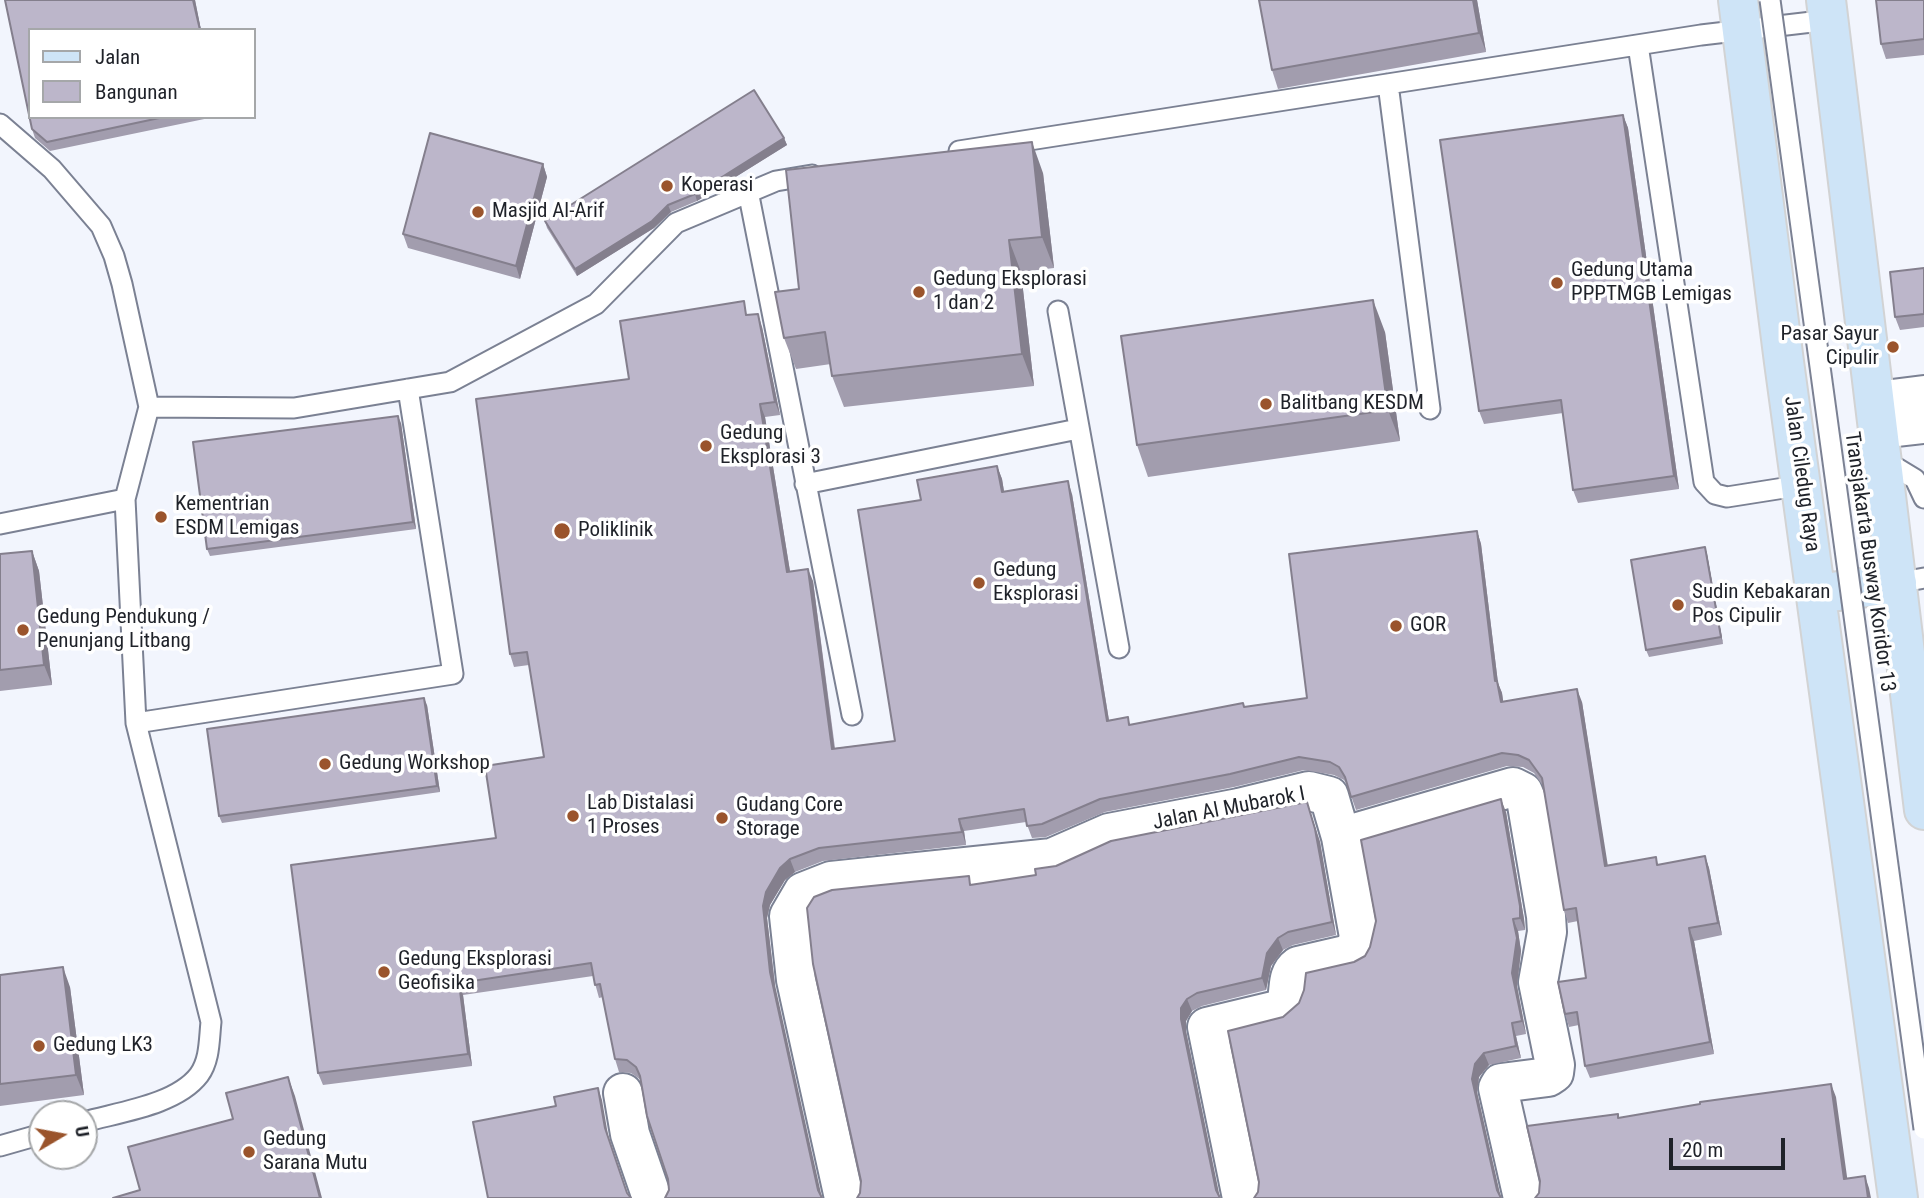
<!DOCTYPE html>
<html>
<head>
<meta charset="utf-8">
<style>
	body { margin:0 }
	#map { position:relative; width:1924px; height:1198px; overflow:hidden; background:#f2f5fd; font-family:"Roboto Condensed",sans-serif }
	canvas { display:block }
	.legend { position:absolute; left:28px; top:28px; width:228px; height:91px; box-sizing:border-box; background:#fff; border:2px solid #a5a7a9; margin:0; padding:9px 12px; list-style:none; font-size:21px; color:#1f2229 }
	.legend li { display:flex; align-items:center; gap:14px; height:35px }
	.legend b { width:35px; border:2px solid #a5a7a9 }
	.north { position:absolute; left:28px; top:1100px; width:70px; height:70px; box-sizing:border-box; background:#fff; border:2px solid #a5a7a9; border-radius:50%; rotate:80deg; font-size:19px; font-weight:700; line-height:28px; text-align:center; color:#1f2229 }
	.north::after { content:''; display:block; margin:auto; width:24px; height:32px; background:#9a542c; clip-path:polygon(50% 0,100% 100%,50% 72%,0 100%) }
	.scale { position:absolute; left:1669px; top:1138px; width:116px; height:32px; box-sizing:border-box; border:4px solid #1f2229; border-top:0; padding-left:9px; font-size:21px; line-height:24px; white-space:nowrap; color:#1f2229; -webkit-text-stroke:5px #fff; paint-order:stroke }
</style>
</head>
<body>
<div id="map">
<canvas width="1924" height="1198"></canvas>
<ul class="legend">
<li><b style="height:9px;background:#cee4f7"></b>Jalan</li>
<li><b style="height:19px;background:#bcb6ca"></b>Bangunan</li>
</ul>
<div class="north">U</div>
<div class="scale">20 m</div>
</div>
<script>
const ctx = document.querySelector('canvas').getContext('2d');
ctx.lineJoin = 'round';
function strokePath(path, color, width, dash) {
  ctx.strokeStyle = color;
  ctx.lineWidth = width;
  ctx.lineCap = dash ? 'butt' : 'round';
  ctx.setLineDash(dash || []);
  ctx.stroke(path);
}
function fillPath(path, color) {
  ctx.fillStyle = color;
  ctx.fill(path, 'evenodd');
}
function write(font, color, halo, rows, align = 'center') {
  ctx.font = font + ' "Roboto Condensed",sans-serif';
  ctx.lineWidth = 7;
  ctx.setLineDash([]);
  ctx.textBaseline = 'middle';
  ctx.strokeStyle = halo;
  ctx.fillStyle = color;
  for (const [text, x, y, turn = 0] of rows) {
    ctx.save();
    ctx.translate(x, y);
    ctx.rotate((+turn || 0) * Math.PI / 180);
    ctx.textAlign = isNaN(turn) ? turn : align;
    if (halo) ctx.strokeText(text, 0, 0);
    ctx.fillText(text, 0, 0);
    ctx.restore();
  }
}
const lane = new Path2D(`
	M1638,45L1704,482L1715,494L1727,497L1803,485
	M1388,84L1430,409
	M0,124L52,169L101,226L114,256L122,284L149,407L125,499L136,723L211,1022C209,1040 210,1060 199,1075C176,1105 119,1112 84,1122
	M959,151L1701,35L1829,20
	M748,191L852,715
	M1058,311L1119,648
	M149,407L294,408L450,382L596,304L676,223L776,181L812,175
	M1882,459L1915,479L1924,498
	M805,484L1078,429
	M0,524L125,499
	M1897,583L1924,578
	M136,723L453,674L408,389
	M0,1146L42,1134`);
const street = new Path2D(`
	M1876,401L1924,395
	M1878,429L1924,424
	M1341,837L1513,787L1523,792L1526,799L1546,916L1547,932L1538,982L1555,1065L1554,1073L1548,1077L1501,1083L1498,1088L1523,1198
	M623,1093L630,1134L652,1198
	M844,1198L796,980L789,916L803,892L831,881L1052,858L1109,833L1239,808L1309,791L1329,796L1341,837L1359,937L1354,953L1298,966C1283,977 1293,997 1282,1009L1207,1027L1242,1198`);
const primary = new Path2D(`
	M1738,0L1784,362L1898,1198
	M1826,0L1924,810
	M1817,594L1897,583`);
strokePath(lane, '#7b8193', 23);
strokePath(street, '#7b8193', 42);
strokePath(primary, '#d2d3d4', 42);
strokePath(lane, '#fff', 19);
strokePath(street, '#fff', 38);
strokePath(primary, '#cee4f7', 38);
const laneBridge = new Path2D(`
	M1770,0L1924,1129`);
strokePath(laneBridge, '#7b8193', 23, []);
strokePath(laneBridge, '#fff', 19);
fillPath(new Path2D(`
	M5,0H195L201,30H30V117H214L50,151L35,138L32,129Z
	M1477,0L1486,52L1278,89L1272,70Z
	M1924,0V55L1886,59L1881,44Z
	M1623,115L1628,128L1679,489L1578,503L1573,490L1563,413L1484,424L1479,411Z
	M784,138L787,145L697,201L671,212L654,228L577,276L547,228L545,221Z
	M543,164L547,177L520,279L408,248L403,234Z
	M1043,173L1054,268L1021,272L1034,386L844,407L832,376L831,364L796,369L784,338L799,289Z
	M1924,268V327L1900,330L1895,317Z
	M749,315L762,327L780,415L765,417L790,571L813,581L835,748L895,741L921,500L997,466L1002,479L1004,491L1072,494L1109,720L1128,717L1130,725L1307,698L1477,531L1481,544L1498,683L1502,693L1503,701L1582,702L1607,866L1656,857L1658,865L1705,856L1709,868L1722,935L1694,941L1714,1054L1590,1078L1585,1066L1579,1025L1569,1027L1565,1014L1586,978L1578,921L1568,923L1564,910L1543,786L1534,773L1523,767L1507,766L1356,810L1348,787L1344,780L1334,775L1304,770L1234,787L1105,812L1046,837L1032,838L1026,822L964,831L966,845L823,861L795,872L785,880L770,905L767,918L775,985L669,1190L668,1179L641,1080L631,1073L619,1072L615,1059L603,997L599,998L593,976L463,995L472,1066L323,1085L318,1073L496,838L544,757L529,665L514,667L510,654L629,379Z
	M1385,332L1400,441L1148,477L1137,445Z
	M401,423L416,529L210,556L207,549Z
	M1705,547L1707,554L1723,644L1649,657L1646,650Z
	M32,551L39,571L52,685L0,691V554Z
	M427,705L440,792L222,823L219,816Z
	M1307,802L1320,842L1336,935L1293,945L1283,950L1271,966L1266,990L1202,1006L1192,1011L1186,1021V1031L1219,1196L860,1193L972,885L1036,875L1056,866Z
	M1506,812L1524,919L1525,930L1518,931L1521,951L1517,986L1526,1034L1516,1036L1521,1058L1489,1065L1479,1077L1477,1092L1500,1196L1258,1192L1283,1017L1354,962L1365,956Z
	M0,975L70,987L84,1095L0,1106Z`), '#a29dae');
fillPath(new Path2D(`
	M193,0H195L201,30H200Z
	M1473,0H1477L1486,52L1479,33Z
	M1623,115L1628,128L1679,489L1674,476Z
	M784,138L787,145L697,201L695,194Z
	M1032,142L1043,173L1054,268L1042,237Z
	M543,164L547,177L520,279L516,266Z
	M668,205L671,212L654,228L577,276L575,269Z
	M1009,240L1021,272L1034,386L1022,354Z
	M1373,300L1385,332L1400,441L1388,410Z
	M758,314L762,327L780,415L775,402Z
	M760,404L765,417L792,584L787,572Z
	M398,416L401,423L416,529L413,522Z
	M997,466L1002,479L1006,504L1002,492Z
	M1068,481L1072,494L1111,733L1107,721Z
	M1477,531L1481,544L1498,683L1502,693L1505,714L1495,681Z
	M1705,547L1707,554L1723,644L1721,637Z
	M32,551L39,571L52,685L44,665Z
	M808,569L813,581L836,761L832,749Z
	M1577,689L1582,702L1610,879L1605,866Z
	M424,698L427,705L440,792L437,786Z
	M1501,799L1506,812L1524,919L1525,930L1520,918Z
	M1307,802L1320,842L1336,935L1332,922Z
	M959,819L964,831L966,845L962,832Z
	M1705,856L1709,868L1722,935L1718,923Z
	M790,859L795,872L785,880L770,905L767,918L775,985L822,1198L818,1190L770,972L763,906L766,892L780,868Z
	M1513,919L1518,931L1521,951L1517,986L1526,1034L1522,1021L1512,973Z
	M1689,928L1694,941L1714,1054L1710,1042Z
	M1278,938L1283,950L1271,966L1266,990L1262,978L1267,953Z
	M63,967L70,987L84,1095L76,1075Z
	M459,983L463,995L472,1066L468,1054Z
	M1187,999L1192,1011L1186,1021V1031L1220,1198L1216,1190L1181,1019V1008Z
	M1512,1023L1516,1036L1521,1058L1516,1046Z
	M1484,1053L1489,1065L1479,1077L1477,1092L1501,1198L1497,1190L1472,1079L1475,1064Z
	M288,1077L295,1096L322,1198H320Z
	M1831,1084L1836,1097L1849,1191L1844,1179Z
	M598,1088L602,1100L609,1141L605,1128Z
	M1865,1176L1869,1188L1871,1198H1868Z`), '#847f8d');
const building = new Path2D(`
	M5,0H193L200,30H30V117H164L47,142L32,129Z
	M1259,0H1473L1479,33L1272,70Z
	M1876,0H1924V39L1881,44Z
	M754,90L784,138L695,194L668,205L652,221L575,269L545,221Z
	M1623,115L1674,476L1573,490L1561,400L1479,411L1440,140Z
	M430,133L543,164L516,266L403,234Z
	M1032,142L1042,237L1009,240L1022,354L832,376L825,332L784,338L775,292L799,289L786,170Z
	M1924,268V314L1895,317L1890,272Z
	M1373,300L1388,410L1137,445L1121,336Z
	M744,301L746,315L758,314L775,402L760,404L787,572L808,569L832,749L895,741L858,510L921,500L917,480L997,466L1002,492L1068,481L1107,721L1128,717L1129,725L1243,703L1244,707L1307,698L1289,554L1477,531L1495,681H1497L1501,702L1577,689L1605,866L1656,857L1657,865L1705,856L1718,923L1689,928L1710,1042L1585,1066L1577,1012L1565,1014L1558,982L1586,978L1576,908L1564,910L1542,778L1529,760L1518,755L1502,753L1351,797L1345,777L1339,767L1330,762L1299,757L1230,774L1100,799L1042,824L1027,826L1024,809L959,819L962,832L819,848L790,859L780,868L766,892L763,906L770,972L818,1190L822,1198H665L669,1190L668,1179L647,1116L640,1076L636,1067L627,1060L615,1059L600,984L595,985L591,963L459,983L468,1054L318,1073L291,865L496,838L485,766L544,757L527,652L510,654L476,399L629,379L620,321Z
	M398,416L413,522L207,549L193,442Z
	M1705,547L1721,637L1646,650L1631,560Z
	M32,551L44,665L0,670V554Z
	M424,698L437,786L219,816L207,729Z
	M1501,799L1520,906V918L1513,919L1517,938L1512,973L1522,1021L1512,1023L1516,1046L1484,1053L1475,1064L1472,1079L1497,1190L1501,1198H1254L1258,1192L1259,1182L1228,1031L1283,1017L1299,1003L1304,990L1306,973L1354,962L1365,956L1370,947L1376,921L1361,840Z
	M1307,802L1315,829L1332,922L1288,932L1278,938L1267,953L1262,978L1197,993L1187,999L1181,1008V1019L1216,1190L1220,1198H857L860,1193L861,1181L813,964L807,908L814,897L832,890L969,876L970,885L1036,875L1035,869L1056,866L1111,841Z
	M63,967L76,1075L0,1084V975Z
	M288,1077L320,1198H113L140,1190L128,1147L233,1119L226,1093Z
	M1831,1084L1844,1179L1865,1176L1868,1198H1535L1539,1193L1540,1181L1527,1126L1618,1114V1118L1700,1104V1102Z
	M598,1088L605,1128L627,1193L631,1198H488L473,1122L556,1106L554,1097Z`);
fillPath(building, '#bcb6ca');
strokePath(building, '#847f8d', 2);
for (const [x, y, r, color] of [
	[667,186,7,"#9a542c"],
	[478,212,7,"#9a542c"],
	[1557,283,7,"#9a542c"],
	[919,292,7,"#9a542c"],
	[1893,347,7,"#9a542c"],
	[1266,404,7,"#9a542c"],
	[706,446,7,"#9a542c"],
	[161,517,7,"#9a542c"],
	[562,531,9,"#9a542c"],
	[979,583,7,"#9a542c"],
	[1678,605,7,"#9a542c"],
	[1396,626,7,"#9a542c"],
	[23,630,7,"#9a542c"],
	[325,764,7,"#9a542c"],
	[573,816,7,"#9a542c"],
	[722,818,7,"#9a542c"],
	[384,972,7,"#9a542c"],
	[39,1046,7,"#9a542c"],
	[249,1152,7,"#9a542c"]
]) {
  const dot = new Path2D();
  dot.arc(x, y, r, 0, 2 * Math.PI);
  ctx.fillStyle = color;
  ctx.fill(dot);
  strokePath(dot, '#fff', 2.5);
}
write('21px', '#1f2229', '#fff', [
	["Koperasi",681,186],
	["Masjid Al-Arif",492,212],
	["Gedung Utama",1571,271],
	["PPPTMGB Lemigas",1571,295],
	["Gedung Eksplorasi",933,280],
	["1 dan 2",933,304],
	["Pasar Sayur",1879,335,"right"],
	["Cipulir",1879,359,"right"],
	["Balitbang KESDM",1280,404],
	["Gedung",720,434],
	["Eksplorasi 3",720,458],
	["Kementrian",175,505],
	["ESDM Lemigas",175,529],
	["Poliklinik",578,531],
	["Gedung",993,571],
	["Eksplorasi",993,595],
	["Sudin Kebakaran",1692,593],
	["Pos Cipulir",1692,617],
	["Gedung Pendukung /",37,618],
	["Penunjang Litbang",37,642],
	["GOR",1410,626],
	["Gedung Workshop",339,764],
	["Lab Distalasi",587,804],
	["1 Proses",587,828],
	["Gudang Core",736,806],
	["Storage",736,830],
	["Gedung Eksplorasi",398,960],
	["Geofisika",398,984],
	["Gedung LK3",53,1046],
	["Gedung",263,1140],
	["Sarana Mutu",263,1164]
], 'left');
write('21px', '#1f2229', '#fff', [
	["Jalan Ciledug Raya",1801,474,82],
	["Transjakarta Busway Koridor 13",1869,562,82],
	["Jalan Al Mubarok I",1229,809,-11]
]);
</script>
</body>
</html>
